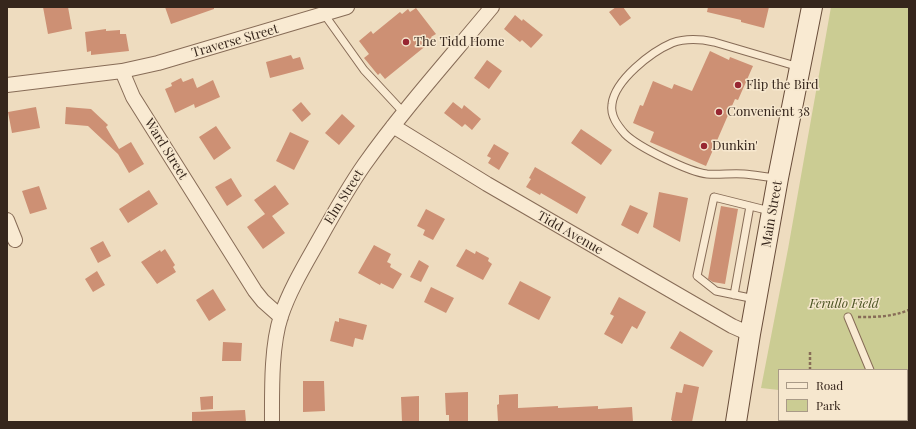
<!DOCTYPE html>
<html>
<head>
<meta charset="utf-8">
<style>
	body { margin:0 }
	#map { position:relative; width:916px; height:429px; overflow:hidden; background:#eedcbf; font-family:"Playfair Display",serif }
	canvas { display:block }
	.frame { position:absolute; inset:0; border:8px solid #36261c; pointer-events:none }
	.legend { position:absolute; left:778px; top:369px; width:130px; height:52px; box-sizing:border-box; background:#f6e7ce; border:1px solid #a99a87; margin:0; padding:5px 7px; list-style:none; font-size:12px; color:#36261c }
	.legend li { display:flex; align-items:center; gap:8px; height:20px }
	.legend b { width:20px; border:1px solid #a99a87 }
</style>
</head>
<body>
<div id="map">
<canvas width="916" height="429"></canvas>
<div class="frame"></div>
<ul class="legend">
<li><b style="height:5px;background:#f9ead2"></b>Road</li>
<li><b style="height:11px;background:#cbcc93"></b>Park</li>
</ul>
</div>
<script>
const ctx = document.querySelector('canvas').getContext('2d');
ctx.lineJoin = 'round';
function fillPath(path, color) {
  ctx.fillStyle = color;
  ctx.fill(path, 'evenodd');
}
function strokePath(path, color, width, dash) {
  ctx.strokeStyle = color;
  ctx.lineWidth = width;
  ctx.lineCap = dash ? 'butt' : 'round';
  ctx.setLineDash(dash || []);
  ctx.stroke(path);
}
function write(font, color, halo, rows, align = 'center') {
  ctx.font = font + ' "Playfair Display",serif';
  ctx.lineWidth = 3;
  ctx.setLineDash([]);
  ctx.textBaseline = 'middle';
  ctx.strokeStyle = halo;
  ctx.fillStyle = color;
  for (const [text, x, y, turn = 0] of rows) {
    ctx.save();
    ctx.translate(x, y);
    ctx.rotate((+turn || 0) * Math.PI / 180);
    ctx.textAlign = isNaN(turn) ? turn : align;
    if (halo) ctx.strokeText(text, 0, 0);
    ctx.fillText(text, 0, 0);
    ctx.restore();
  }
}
fillPath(new Path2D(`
	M831,7H909V405H907V370H779V390L761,388L788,249Z`), '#cbcc93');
fillPath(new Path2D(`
	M43,7H68L72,29L48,34Z
	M165,7H214V9L171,24Z
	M616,7H623L631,18L620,26L609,12Z
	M708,7H769L764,28L741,22V20L707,12Z
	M416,8L436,34L431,37L433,40L385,79L380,73L378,75L364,58L369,54L359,41L371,31L373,34L400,12L402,14L408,9L410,12Z
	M515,15L522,21L523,19L543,35L531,48L522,40L520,42L504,29Z
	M106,29V31L120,30V34H126L129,51L91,55V51L87,52L85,32Z
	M710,51L729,60L730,57L753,66L738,100L735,99L706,166L650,142L654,132L633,123L640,105L643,106L653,81L672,89L674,84L692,91Z
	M291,55L293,59L300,57L304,69L270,78L266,62Z
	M487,60L502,71L489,89L474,78Z
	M181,78L183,82L193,78L197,88L213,80L220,97L195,108L194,104L175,113L165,89L172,86L171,83Z
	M301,102L311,114L302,122L292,110Z
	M453,102L462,109L464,105L481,119L472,130L465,124L462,127L444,113Z
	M36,107L40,128L12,133L8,112Z
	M66,107L91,109L108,125L106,127L119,149L131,142L144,164L129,173L118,154L88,126L65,124Z
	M342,114L355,126L339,145L325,133Z
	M216,126L231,148L214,160L199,137Z
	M581,129L612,150L601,165L571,143Z
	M290,132L309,141L294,170L276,161Z
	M494,144L509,153L499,170L488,163L491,158L487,156Z
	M535,167L586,197L577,214L541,193L540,195L526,187L531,179L529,178Z
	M231,178L242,196L227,206L215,187Z
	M275,185L289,204L272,216L285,233L263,249L247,227L265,214L254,200Z
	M39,186L47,209L30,214L22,191Z
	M149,190L158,204L128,223L119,209Z
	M659,192L688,198L680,242L653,227Z
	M630,205L648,213L638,234L621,225Z
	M721,206L738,209L725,284L713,282L708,279Z
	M426,209L445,219L433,240L423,235L425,230L417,226Z
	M103,241L111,256L98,263L90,248Z
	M374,245L391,254L387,262L391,264L390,267L402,274L393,289L381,283L380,285L358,273Z
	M165,249L175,265L173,267L176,272L157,284L141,262L160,250L161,252Z
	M466,249L475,254L476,251L489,258L488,261L492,264L483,280L456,266Z
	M419,260L429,266L421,282L410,277Z
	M97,271L105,285L93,292L85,279Z
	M520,281L551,297L539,320L508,304Z
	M431,287L454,298L446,313L424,302Z
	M213,289L226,310L209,321L196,300Z
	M619,297L646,312L637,329L632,326L622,344L604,334L614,316L610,314Z
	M339,318L367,325L363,340L355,338L353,347L330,341L335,321L339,322Z
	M680,331L713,351L703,367L670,348Z
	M223,342L242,343L241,361H222Z
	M303,381H324L325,411L303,412Z
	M684,384L699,387L692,422H672V420H671L676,392L682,393Z
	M468,392V422H449V415H446L445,393Z
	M518,394V408L558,406V408L598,406V409L632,407L633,422H498L497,405L499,404V395Z
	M213,396V409L201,410L200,397Z
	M419,396V422H402L401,397Z
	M245,410L246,422H192V412Z`), '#cd9074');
const lane = new Path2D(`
	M324,14L364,70L404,113
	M777,178C766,177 755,175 744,174C732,173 719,175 707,174C689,172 638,147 625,134C618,126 610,116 612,104C615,80 651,52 672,43C686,38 700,39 714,42L799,67
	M734,295L750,206
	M755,299L716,291L697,276L714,197L770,211
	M848,317L870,370
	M893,420L894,422`);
const street = new Path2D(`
	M122,71L158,63L347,7
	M7,85L122,71L133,97L255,291L263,301L281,317
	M393,126L487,184L732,326L750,334
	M7,220L15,240
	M272,422C272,391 271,346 281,316C290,289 306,263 320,238C334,213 348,188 364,165C403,110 449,59 492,7`);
const secondary = new Path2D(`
	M736,422L750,334L778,178L812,7`);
strokePath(lane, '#876c57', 9);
strokePath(street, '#876c57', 16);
strokePath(secondary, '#694d3a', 22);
strokePath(new Path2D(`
	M858,317C877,317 891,317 909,310
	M810,352V370
	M812,420V422`), '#876c57', 2.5, [3, 2]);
strokePath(lane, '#f9ead2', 7);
strokePath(street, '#f9ead2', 14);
strokePath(secondary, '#f9ead2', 20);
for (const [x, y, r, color] of [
	[406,42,4,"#972632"],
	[738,85,4,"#972632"],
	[719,112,4,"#972632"],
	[704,146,4,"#972632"]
]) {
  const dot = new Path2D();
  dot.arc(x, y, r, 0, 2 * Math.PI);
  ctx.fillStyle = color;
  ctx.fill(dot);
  strokePath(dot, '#f6e7ce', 1.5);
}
write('13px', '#36261c', '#f6e7ce', [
	["Traverse Street",235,41,-16],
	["Ward Street",166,149,58],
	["Elm Street",344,197,-58],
	["Main Street",772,214,-80],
	["Tidd Avenue",570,233,30]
]);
write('13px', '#36261c', '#f6e7ce', [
	["The Tidd Home",414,42],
	["Flip the Bird",746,85],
	["Convenient 38",727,112],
	["Dunkin'",712,146]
], 'left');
write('italic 13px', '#4b5322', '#f6e7ce', [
	["Ferullo Field",844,304]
]);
</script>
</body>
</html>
